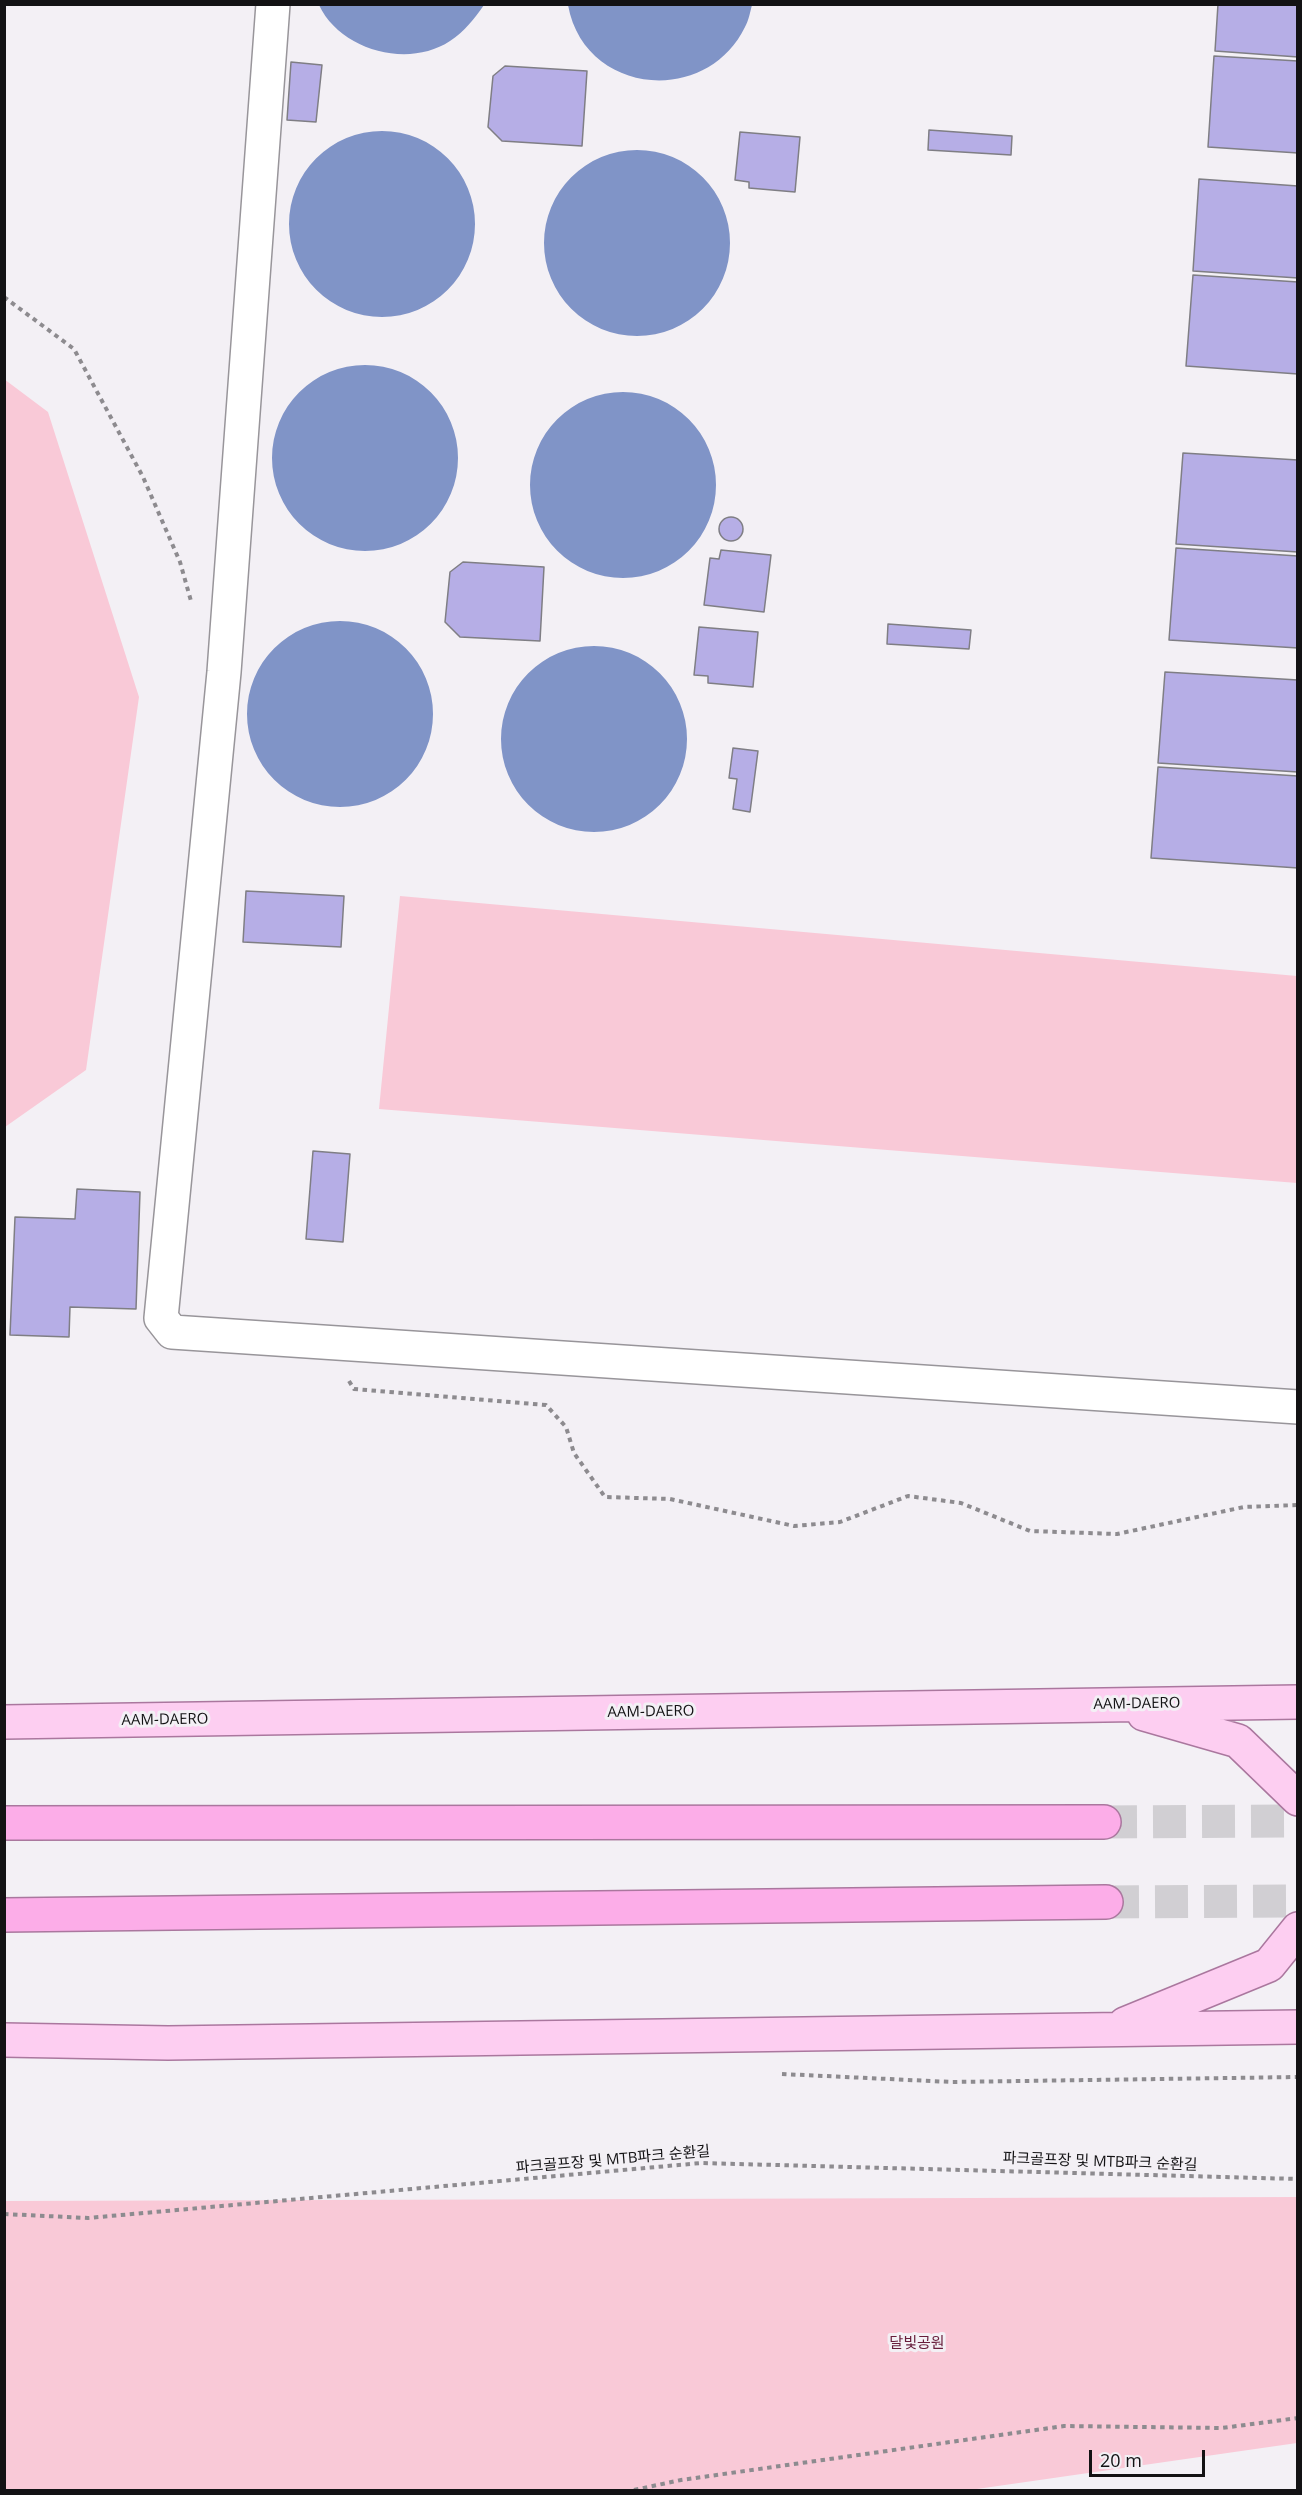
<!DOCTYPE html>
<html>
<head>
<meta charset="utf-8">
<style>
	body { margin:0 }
	#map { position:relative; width:1302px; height:2495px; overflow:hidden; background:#f3f0f5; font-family:"Open Sans",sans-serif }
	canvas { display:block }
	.frame { position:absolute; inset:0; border:6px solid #131214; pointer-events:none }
	.scale { position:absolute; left:1089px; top:2450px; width:116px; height:27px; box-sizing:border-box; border:3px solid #131214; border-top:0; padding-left:8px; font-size:18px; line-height:21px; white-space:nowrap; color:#131214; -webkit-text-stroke:4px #f3f0f5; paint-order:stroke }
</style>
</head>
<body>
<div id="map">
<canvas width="1302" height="2495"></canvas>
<div class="frame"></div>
<div class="scale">20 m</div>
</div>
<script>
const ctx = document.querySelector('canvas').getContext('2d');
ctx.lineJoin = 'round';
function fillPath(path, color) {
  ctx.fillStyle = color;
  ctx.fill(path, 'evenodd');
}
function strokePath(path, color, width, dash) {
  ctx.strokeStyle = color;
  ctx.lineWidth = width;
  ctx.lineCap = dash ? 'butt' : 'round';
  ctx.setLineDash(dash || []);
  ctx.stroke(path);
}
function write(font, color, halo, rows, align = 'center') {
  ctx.font = font + ' "Open Sans","Noto Sans KR",sans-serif';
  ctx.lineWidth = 6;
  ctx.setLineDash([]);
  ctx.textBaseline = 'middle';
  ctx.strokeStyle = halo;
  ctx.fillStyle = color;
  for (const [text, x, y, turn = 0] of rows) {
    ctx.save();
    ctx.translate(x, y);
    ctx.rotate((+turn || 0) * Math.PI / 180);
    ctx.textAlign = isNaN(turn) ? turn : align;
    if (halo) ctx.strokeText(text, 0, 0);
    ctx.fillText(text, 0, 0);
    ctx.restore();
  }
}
fillPath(new Path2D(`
	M4,379L48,412L139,697L86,1070L5,1127Z
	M400,896L1297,976V1183L379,1109Z
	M1297,2197V2443L970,2490H5V2201Z`), '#f9c9d7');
fillPath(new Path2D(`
	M319,5H484C474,19 465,31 450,41C408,69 340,50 319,5Z
	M568,5V4L752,5C750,12 749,20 745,27C706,107 584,95 568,5Z
	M289 224a93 93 0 1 1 186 0a93 93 0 1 1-186 0Z
	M544 243a93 93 0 1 1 186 0a93 93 0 1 1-186 0Z
	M272 458a93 93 0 1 1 186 0a93 93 0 1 1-186 0Z
	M530 485a93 93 0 1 1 186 0a93 93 0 1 1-186 0Z
	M247 714a93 93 0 1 1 186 0a93 93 0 1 1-186 0Z
	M501 739a93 93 0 1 1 186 0a93 93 0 1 1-186 0Z`), '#8094c7');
const building = new Path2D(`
	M1218,4H1298V57L1215,51Z
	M1214,56L1298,61V153L1208,147Z
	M291,62L322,65L316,122L287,120Z
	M505,66L587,71L582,146L502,141L488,127L493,76Z
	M929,130L1012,136L1011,155L928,150Z
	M740,132L800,137L795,192L749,188V182L735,180Z
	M1199,179L1298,186V278L1193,271Z
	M1193,275L1298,282V374L1186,366Z
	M1183,453L1298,460V552L1176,544Z
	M719 529a12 12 0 1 1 24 0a12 12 0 1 1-24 0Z
	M1176,548L1298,556V648L1169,640Z
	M721,550L771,555L764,612L704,605L710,558L719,559Z
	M463,562L544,567L540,641L460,637L445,622L450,572Z
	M888,624L971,630L969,649L887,644Z
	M699,627L758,632L753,687L708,683V676L694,675Z
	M1165,672L1298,680V772L1158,763Z
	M733,748L758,751L750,812L733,809L737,779L729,778Z
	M1158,767L1298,776V868L1151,858Z
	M246,891L344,896L341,947L243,942Z
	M313,1151L350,1154L343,1242L306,1239Z
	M77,1189L140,1192L136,1309L70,1307L69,1337L10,1335L15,1217L75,1219Z`);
fillPath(building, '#b6aee6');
strokePath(building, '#7f7e84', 1.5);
strokePath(new Path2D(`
	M1104,1822L1298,1821
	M1106,1902L1298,1901`), '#d1cfd3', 33, [33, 16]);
const minor = new Path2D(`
	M273,4L224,672L161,1318L172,1332L1298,1407`);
const major = new Path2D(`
	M1144,1714L1238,1741L1298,1799
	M4,1722L1298,1702
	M1125,2024L1269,1965L1298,1929
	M4,2040L168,2043L1298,2027`);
const highway = new Path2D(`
	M4,1823L1104,1822
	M4,1915L1106,1902`);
strokePath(minor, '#98959a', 36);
strokePath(major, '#aa779e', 36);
strokePath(highway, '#aa779e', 36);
strokePath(new Path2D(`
	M4,297L74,349L143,477L180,562L191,601
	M349,1381L354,1389L546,1405L566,1427L574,1453L605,1497L670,1499L794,1526L840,1522L908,1496L961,1503L1030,1531L1117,1534L1244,1507L1298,1505
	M782,2074L952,2082L1298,2077
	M4,2214L88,2218L701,2163L1298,2179
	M634,2490L681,2480L1064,2426L1222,2428L1298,2418`), '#8d8b8f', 4, [4.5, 4.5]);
strokePath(minor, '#fff', 33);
strokePath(major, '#fdcef1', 33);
strokePath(highway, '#fcade8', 33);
write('15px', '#131214', '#f3f0f5', [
	["AAM-DAERO",1137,1704,-1],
	["AAM-DAERO",651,1712,-1],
	["AAM-DAERO",165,1720,-1],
	["파크골프장 및 MTB파크 순환길",613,2160,-5],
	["파크골프장 및 MTB파크 순환길",1100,2162,2]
]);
write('15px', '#671d3b', '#f3f0f5', [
	["달빛공원",917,2344]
]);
</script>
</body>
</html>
